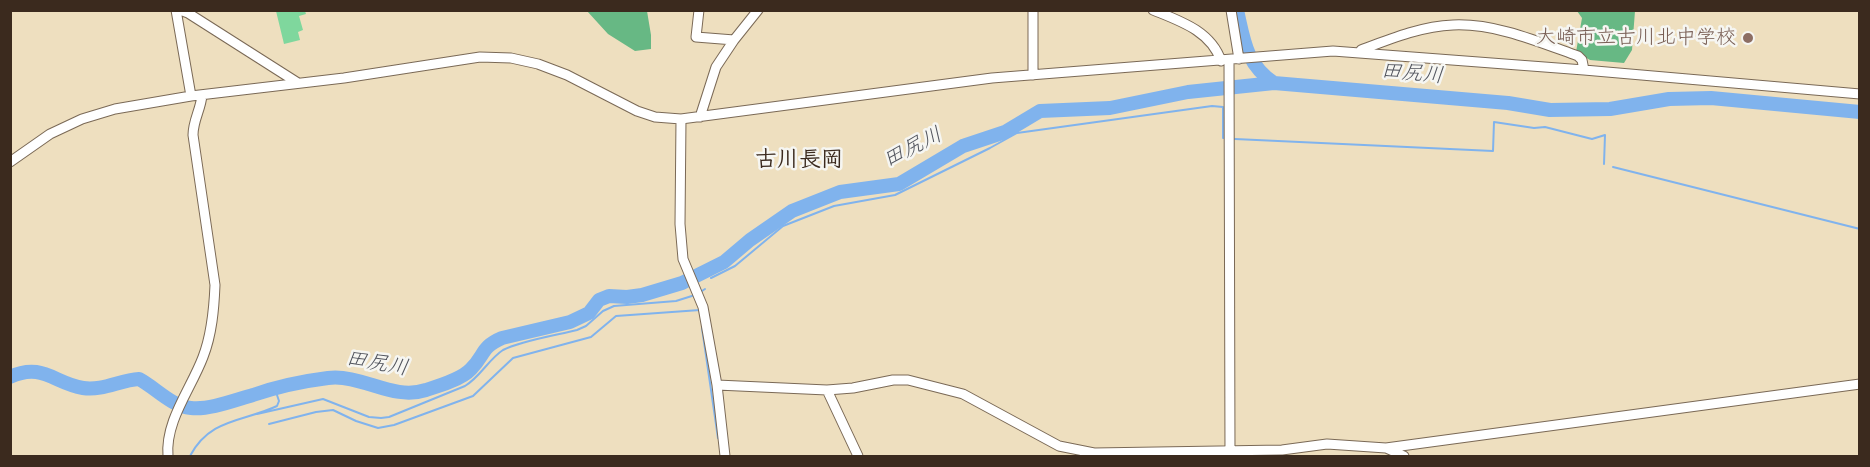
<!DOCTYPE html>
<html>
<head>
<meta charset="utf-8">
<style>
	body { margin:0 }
	#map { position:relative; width:1870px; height:467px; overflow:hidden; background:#eedfbf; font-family:Sriracha,sans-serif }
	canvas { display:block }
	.frame { position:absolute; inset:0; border:12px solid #3b2a1e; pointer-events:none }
</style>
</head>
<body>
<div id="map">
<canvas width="1870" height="467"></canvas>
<div class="frame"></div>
</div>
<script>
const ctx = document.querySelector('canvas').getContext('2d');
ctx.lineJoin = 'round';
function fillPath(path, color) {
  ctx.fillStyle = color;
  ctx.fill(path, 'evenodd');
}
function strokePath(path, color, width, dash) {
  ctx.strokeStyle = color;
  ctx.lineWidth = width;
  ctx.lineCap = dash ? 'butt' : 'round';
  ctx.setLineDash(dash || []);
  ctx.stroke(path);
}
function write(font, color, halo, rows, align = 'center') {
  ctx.font = font + ' Sriracha,"Klee One",sans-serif';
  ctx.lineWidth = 5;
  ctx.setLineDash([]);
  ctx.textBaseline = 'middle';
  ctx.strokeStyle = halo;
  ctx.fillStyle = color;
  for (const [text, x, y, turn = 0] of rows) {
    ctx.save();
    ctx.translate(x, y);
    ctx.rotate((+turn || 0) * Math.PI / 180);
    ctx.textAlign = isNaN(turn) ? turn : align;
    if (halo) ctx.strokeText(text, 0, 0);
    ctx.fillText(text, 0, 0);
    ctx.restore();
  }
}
fillPath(new Path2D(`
	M276,11H305L306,14L299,16L303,30L298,32L300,40L284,44Z`), '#7fd79d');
fillPath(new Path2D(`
	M587,11H647L651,35V49L635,51L608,34Z
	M1577,11H1635L1632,50L1624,63L1590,60L1576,52L1582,18Z`), '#67b884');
strokePath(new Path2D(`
	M1235,139L1493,151L1494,122L1534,128L1545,127L1592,139L1605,135L1604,164
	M1613,167L1860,229
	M711,278L735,266L783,226L834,206L895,195L990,148L1017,133L1212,106L1223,107V138H1227
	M702,291L705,289
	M702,328L718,438
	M257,414L323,399L369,417L381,418L389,417L465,386C480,377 489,359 503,350C520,341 557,335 577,330L586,326L603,311L614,306L676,301L695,295
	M269,424L316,412L333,410L356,421L378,428L394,425L473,396L513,358L591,337L616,316L700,310
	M190,456C210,418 243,422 277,406L279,401L275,389
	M732,456H735`), '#80b3ed', 2);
strokePath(new Path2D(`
	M1237,10C1244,41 1246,64 1274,83
	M10,377C42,362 54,383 83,388C103,391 120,380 139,379C156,388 171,406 191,408C210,410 235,400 253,395C276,387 304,381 328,378C363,374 392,401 426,390C439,386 462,379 471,369C485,355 481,347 502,338L570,322L589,313L599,300L609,296L627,297L642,295L682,283L724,262L750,240L792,211L840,192L899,184L963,146L1005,132L1040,111L1110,108L1188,92L1274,83L1508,103L1550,110L1610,109L1669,99L1711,98L1860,112`), '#80b3ed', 14);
const minor = new Path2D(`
	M176,10L191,96
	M180,10L188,13L298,83
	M699,10L696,37L734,40
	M1033,10V75
	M1153,10C1180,21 1211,31 1221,61
	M1231,10L1239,59
	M1361,50C1390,39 1422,26 1453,25C1495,23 1539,42 1578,56L1582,60L1584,70
	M1229,60L1230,456
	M700,117L716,67L734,40L758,10
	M681,119L680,224L683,259L703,307L717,385L725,456
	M10,162L50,134L82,119L115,109L191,96L344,78L480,57L511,58L538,64L567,75L637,111L655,117L681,119L992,78L1333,51L1584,70L1860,94
	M717,385L827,390L853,388L893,380H908L963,394L1059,446L1094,453L1282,450L1327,444L1386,448L1860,384
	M827,390L858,456
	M1386,448L1404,456
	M168,456C165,421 191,389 203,357C212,334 214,309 215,285L193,135C193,120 201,109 202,95`);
strokePath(minor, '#7a6956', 11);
strokePath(minor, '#fff', 9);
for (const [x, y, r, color] of [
	[1748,38,6,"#8d6e63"]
]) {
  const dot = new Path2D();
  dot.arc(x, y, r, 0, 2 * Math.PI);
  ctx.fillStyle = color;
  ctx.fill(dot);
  strokePath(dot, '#f6f6f2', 2);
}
write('20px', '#785e54', '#f6f6f2', [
	["大崎市立古川北中学校",1736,38]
], 'right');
write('italic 21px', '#50535c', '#f6f6f2', [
	["田尻川",1412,74,5],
	["田尻川",913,148,-27],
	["田尻川",377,364,10]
]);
write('bold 22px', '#3b2a1e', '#f6f6f2', [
	["古川長岡",799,160]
]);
</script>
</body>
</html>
